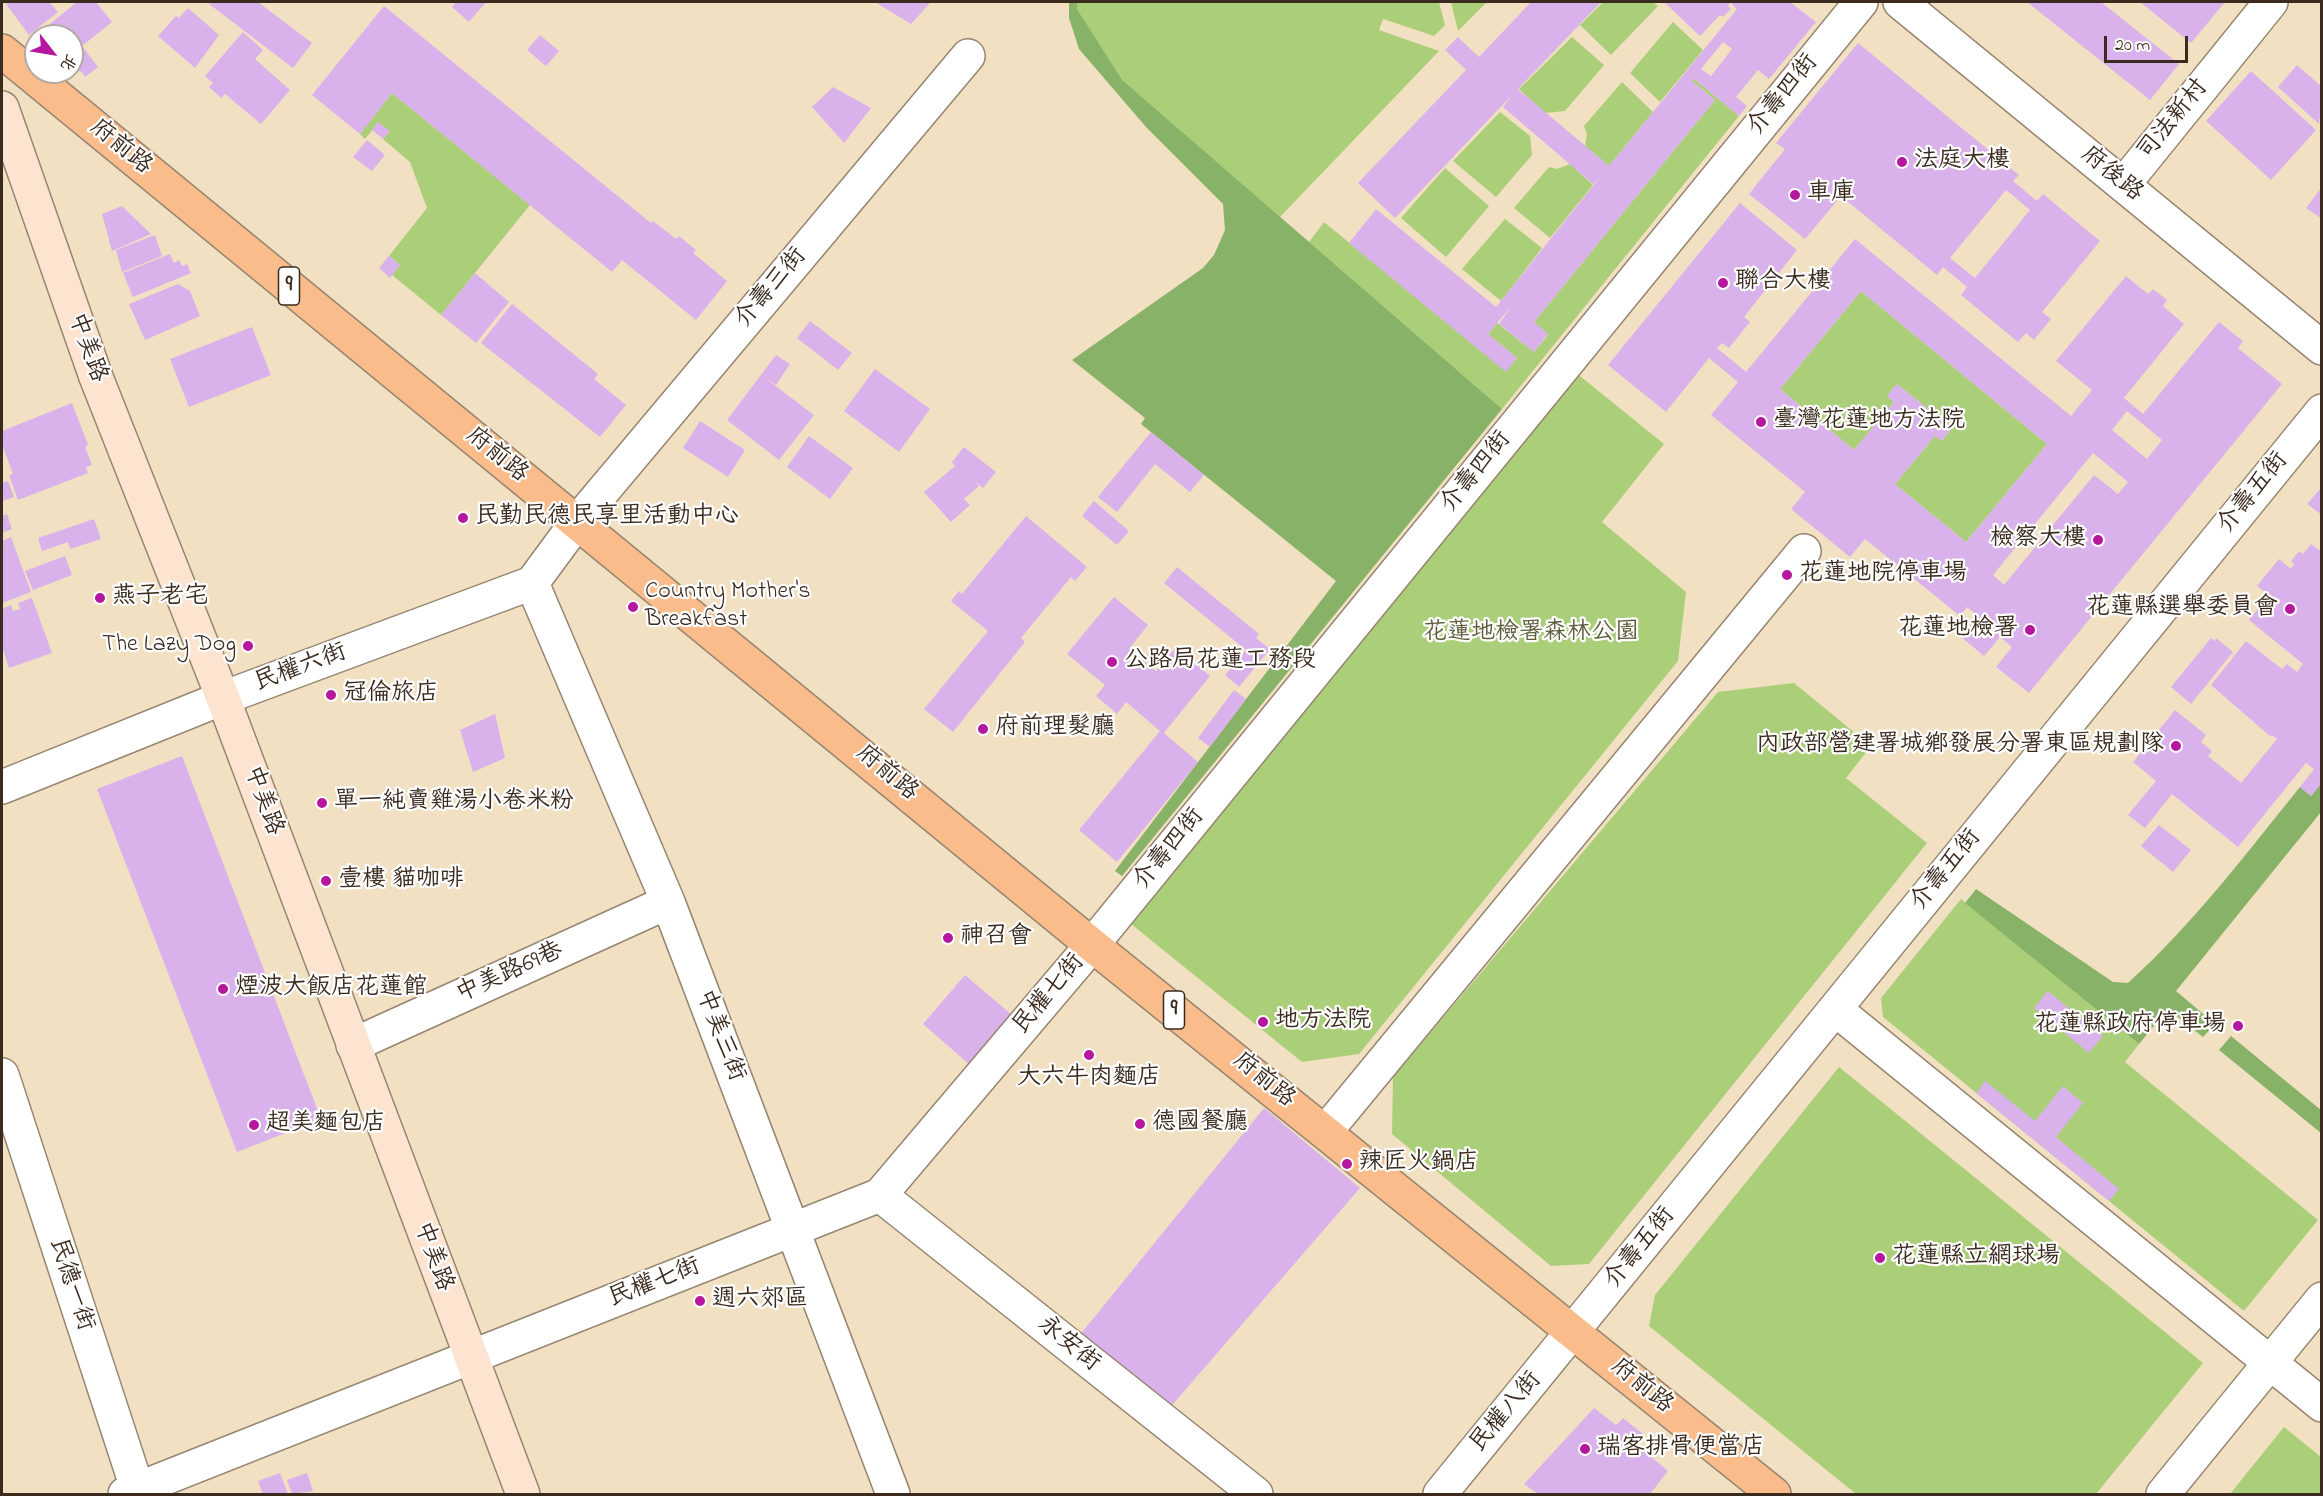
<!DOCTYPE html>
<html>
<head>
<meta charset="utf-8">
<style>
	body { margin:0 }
	#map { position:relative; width:2323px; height:1496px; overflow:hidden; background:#f2e0c3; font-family:"Indie Flower","LXGW WenKai TC",sans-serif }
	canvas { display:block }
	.frame { position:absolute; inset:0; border:3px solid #3b2a1e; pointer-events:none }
	.north { position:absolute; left:24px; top:24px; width:60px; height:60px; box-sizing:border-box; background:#fff; border:2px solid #b1aaa5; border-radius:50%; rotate:121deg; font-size:16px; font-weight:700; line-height:24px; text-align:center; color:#3b2a1e }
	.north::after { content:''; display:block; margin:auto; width:21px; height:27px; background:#b5179e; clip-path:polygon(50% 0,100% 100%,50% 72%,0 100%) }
	.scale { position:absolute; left:2104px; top:36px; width:84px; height:27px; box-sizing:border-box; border:3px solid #3b2a1e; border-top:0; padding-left:8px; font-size:18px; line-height:21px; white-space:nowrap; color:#3b2a1e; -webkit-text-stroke:4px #fff; paint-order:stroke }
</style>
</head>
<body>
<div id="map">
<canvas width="2323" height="1496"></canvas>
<div class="frame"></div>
<div class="north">北</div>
<div class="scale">20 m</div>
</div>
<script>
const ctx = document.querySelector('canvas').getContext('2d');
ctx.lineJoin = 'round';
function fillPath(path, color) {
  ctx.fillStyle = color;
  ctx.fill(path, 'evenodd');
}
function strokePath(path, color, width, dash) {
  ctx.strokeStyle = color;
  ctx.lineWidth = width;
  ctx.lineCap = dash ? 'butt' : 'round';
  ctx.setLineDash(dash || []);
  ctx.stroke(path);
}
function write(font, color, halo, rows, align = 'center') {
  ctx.font = font + ' "Indie Flower","LXGW WenKai TC",sans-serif';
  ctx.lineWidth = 4.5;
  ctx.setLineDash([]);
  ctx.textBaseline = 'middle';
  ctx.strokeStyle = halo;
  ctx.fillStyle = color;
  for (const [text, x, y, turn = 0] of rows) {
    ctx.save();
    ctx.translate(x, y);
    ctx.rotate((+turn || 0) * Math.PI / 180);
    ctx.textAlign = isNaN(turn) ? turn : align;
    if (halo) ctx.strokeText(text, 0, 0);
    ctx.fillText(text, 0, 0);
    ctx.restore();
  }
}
fillPath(new Path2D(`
	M1077,2H1439L1445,25L1434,36L1383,19L1379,30L1439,51L1280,217L1121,80L1077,9Z
	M1451,2H1487L1458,31Z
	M1603,2H1653L1658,6L1611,55L1580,25Z
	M1673,22L1703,50L1660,102L1630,73Z
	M1572,37L1604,65L1565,111L1545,113L1519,89Z
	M1694,79L1739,116L1502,409L1309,242L1324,222L1506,371L1517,358L1488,334L1497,323L1534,352L1548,335L1534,322L1715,100L1692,81Z
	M1622,82L1653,112L1609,166L1585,146L1587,134L1584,126Z
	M392,93L530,205L441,315L392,275L400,265L389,256L427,208L410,162L383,139L390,131L378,123L365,139L360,134Z
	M1500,112L1530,136L1532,155L1496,197L1453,161Z
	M1570,164L1593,185L1550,238L1514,208L1549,167L1557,169Z
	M1445,168L1489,206L1446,257L1401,218Z
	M1505,219L1542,248L1501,301L1462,269Z
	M1861,291L2047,444L1966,542L1895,484L1935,436L1942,441L1952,428L1897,384L1887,396L1894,402L1854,450L1780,389Z
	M1575,372L1664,444L1602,522L1686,592L1678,661L1359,1054L1302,1062L1131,924Z
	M1794,683L1871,746L1846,778L1927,843L1589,1264L1551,1266L1392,1134L1393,1077L1718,692Z
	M1961,899L2139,1044L2125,1062L2318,1220L2244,1311L1883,1017L1881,998Z
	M1839,1067L2203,1363L2096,1494H1856L1649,1326L1655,1295Z
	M2284,1427L2321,1457V1494H2230Z`), '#abcf78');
fillPath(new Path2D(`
	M1069,2H1077V9L1122,80L1502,409L1122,876L1115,871L1336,581L1141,424L1145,418L1072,360L1203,268L1214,255L1225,230L1223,204L1146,127L1079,49L1069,18Z
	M2321,783V812L2176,991L2215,1024L2203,1037L2168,1009L2139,1044L1965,903L1976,889L2113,982L2128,983C2193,924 2245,855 2300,787L2311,796Z
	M2231,1036L2321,1110V1133L2219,1050Z`), '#88b268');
fillPath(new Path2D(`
	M10,2H49L58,12L29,35L6,4Z
	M77,2H96L112,22L82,46L98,67L85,77L82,72L72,69V36H35Z
	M211,2H258L312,43L293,68L209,4Z
	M456,2H486L469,22L452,7Z
	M875,2H931L911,24Z
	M1531,2H1601L1518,89L1609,166L1737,9L1731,3L1733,2H1790L1816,22L1769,79L1758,70L1736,97L1747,106L1739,116L1694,79L1692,81L1715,100L1534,322L1548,334L1534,352L1520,341L1499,324L1512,305L1488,334L1517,358L1506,372L1349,243L1376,209L1496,307L1600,177L1593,184L1503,107L1513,94L1395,218L1358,183L1466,70L1445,50L1458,37L1479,57ZM1723,42L1732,49L1711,76L1701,69Z
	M1664,2H1731L1728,6L1731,9L1723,17L1720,15L1700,36Z
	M2027,2H2101L2179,64L2150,100Z
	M2140,2H2225L2191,43Z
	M384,6L651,223L653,221L676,239L679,236L696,250L693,253L727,281L696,320L622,260L612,272L392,93L360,134L312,95Z
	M188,8L219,35L195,68L158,36L176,16L179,18Z
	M243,32L263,50L255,59L290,90L261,124L225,94L221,98L209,87L213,83L205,76Z
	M540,35L559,51L546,66L527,50Z
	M1858,43L2019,175L2013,181L2037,201L2043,194L2100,241L2042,312L2051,319L2034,340L2026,333L2018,342L1961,295L1967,287L1943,267L1937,275L1841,196L1805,239L1749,194L1785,149L1776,143ZM2006,190L2030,210L1975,278L1950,258Z
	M2297,65L2322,87L2319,124L2278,87Z
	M2251,71L2316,130L2271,180L2206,121Z
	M833,87L871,108L844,143L812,107Z
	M378,122L390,131L383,139L372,130Z
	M367,140L385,155L372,171L353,157Z
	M2322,187V219L2306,208Z
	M1740,203L1797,250L1744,317L1750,322L1729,348L1722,343L1717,348L1746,372L1855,239L2071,416L2092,390L2056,361L2126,276L2148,294L2153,289L2167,300L2163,306L2184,324L2124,398L2143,414L2219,322L2243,341L2238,348L2282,384L2029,693L1996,667L2012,647L2000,637L1984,656L1961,637L1978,616L1967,607L1960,616L1865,539L1850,557L1791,509L1805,492L1711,415L1738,382L1709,358L1666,412L1608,365ZM1861,291L2047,444L1966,542L1895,484L1935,436L1942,441L1952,428L1897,384L1887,396L1894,402L1854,450L1780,389ZM2127,411L2162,440L2147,459L2112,430ZM2093,453L2128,482L2118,494L2094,475L2004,585L1993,575Z
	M122,206L151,234L112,251L102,214Z
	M155,235L162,256L122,272L116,250Z
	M170,254L174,263L179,260L182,266L187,264L191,273L133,297L123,273Z
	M389,256L400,265L390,278L379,268Z
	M475,273L509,302L476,343L441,315Z
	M178,284L190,291L200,316L145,340L129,304Z
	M512,304L598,374L594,379L626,405L600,437L481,343Z
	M810,321L852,353L838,370L797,338Z
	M252,327L271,375L189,407L170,359Z
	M776,355L790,364L776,385L765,378L814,415L779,460L727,420Z
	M875,369L930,409L899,452L844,411Z
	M72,403L88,445L85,447L92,465L86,467L88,473L18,500L9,475L13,474L2,444V431Z
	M700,421L745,450L728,477L683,448Z
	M1151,432L1204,475L1190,492L1155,464L1117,512L1098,497Z
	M809,436L853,468L830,499L787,467Z
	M964,447L996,472L983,488L974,480L979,486L964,499L970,505L951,522L924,492L955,466L952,462Z
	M8,481L14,497L2,501V483Z
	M2322,487V515L2307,504Z
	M1094,501L1129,531L1117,545L1082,516Z
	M7,514L12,529L2,533V516Z
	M1026,516L1087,567L1075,581L1071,577L1021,638L1025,642L953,732L924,709L988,631L951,601L959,591L962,594Z
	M94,519L101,539L70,549L68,542L42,551L38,538Z
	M11,537L31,592L2,603V541Z
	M2311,544L2322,552V783L2311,796L2300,787L2314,769L2306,763L2238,847L2172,794L2145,828L2128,815L2156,781L2133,762L2175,710L2206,735L2201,742L2212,751L2208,756L2241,783L2277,739L2272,735L2271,737L2211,685L2246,641L2282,669L2287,664L2297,672L2303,664L2249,620L2269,595L2257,586L2279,559L2291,569L2294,564L2291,561L2299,551L2303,554Z
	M65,556L72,575L33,590L25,571Z
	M1177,567L1259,634L1256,638L1270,649L1239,687L1225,675L1246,650L1164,583Z
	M1114,597L1148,625L1129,649L1156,671L1176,647L1210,676L1164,733L1198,762L1117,862L1079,830L1160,731L1126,702L1117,714L1096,696L1105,685L1067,654Z
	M32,598L52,653L9,668L2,646V609L11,605L13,611L20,609L18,603Z
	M2211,638L2215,641L2216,638L2233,652L2191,704L2171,687Z
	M1234,690L1246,699L1210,747L1198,738Z
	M495,714L505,758L473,772L460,730Z
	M182,756L321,1119L237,1152L97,789Z
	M2159,825L2191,850L2173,872L2141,846Z
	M965,975L1012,1015L970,1065L923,1024Z
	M2048,991L2103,1036L2089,1053L2034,1008Z
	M1985,1081L2035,1121L2063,1086L2083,1103L2056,1137L2119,1189L2109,1201L1976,1093Z
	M1264,1108L1360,1188L1167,1411L1075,1341Z
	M1594,1408L1616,1425L1623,1418L1643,1434L1636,1444L1668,1471L1650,1494H1538L1524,1484Z
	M280,1473L288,1494H263L258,1481Z
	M307,1473L313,1491L292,1494L287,1480Z`), '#d9b2eb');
const street = new Path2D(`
	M1900,2L2322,348
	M2123,185L2271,2
	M532,583L668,902L893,1494
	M2,787L223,698L532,583L577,522L968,56
	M1835,1009L2322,1405
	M353,1045L668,902
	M2,1075L139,1494
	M1326,1131L1804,551
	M880,1195L1256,1494
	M125,1494L880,1195L1092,945L1861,2
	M1440,1494L2322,411
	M2163,1494L2322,1299`);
const secondary = new Path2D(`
	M2,108L96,377L223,698L523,1494`);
const primary = new Path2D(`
	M2,51L1092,945L1774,1494`);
strokePath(street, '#968570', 36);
strokePath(secondary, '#968570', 36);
strokePath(primary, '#968570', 36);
strokePath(street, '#fff', 33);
strokePath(secondary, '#fde4d0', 33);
strokePath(primary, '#f9bc8a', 33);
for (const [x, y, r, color] of [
	[1902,162,6,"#b5179e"],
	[1795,195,6,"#b5179e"],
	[1723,283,6,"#b5179e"],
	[1761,422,6,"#b5179e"],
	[463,518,6,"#b5179e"],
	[2098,540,6,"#b5179e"],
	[1787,575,6,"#b5179e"],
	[100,598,6,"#b5179e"],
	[633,607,6,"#b5179e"],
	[2290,609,6,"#b5179e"],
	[2030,630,6,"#b5179e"],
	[248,646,6,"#b5179e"],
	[1112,662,6,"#b5179e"],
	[331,695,6,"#b5179e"],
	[983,729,6,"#b5179e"],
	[2176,746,6,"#b5179e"],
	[322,803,6,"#b5179e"],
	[326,881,6,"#b5179e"],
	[948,938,6,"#b5179e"],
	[223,989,6,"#b5179e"],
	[1263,1022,6,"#b5179e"],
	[2238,1026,6,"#b5179e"],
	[1089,1055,6,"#b5179e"],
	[1140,1124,6,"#b5179e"],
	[254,1125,6,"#b5179e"],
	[1347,1164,6,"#b5179e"],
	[1880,1258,6,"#b5179e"],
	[700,1301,6,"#b5179e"],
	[1585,1449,6,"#b5179e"]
]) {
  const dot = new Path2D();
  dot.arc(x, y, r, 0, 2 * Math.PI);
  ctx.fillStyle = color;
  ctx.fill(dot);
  strokePath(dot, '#fff', 2);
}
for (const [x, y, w] of [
	[289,286,21],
	[1174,1010,21]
]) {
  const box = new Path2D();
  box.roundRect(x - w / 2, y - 19, w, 38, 4.5);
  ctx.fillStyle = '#fff';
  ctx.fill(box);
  strokePath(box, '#3b2a1e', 1.5);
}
write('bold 22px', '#3b2a1e', null, [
	["9",289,286],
	["9",1174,1010]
]);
write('24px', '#3b2a1e', '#fff', [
	["介壽四街",1784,96,-51],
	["司法新村",2174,121,-51],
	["府前路",120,148,39],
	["府後路",2111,175,39],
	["介壽三街",772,289,-50],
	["中美路",86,348,70],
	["府前路",496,456,39],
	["介壽四街",1477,473,-51],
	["介壽五街",2254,494,-51],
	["民權六街",301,669,-20],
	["府前路",886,774,40],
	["中美路",262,801,70],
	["介壽四街",1170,850,-51],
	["介壽五街",1947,871,-51],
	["中美路69巷",510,974,-24],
	["民權七街",1050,995,-50],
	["中美三街",719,1036,69],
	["府前路",1263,1081,39],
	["介壽五街",1641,1249,-51],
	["中美路",432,1257,70],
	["民權七街",655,1284,-21],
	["民德一街",70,1285,72],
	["永安街",1068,1345,39],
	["府前路",1641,1387,39],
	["民權八街",1507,1413,-50]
]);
write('24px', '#3b2a1e', '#fff', [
	["法庭大樓",1914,162],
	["車庫",1807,195],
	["聯合大樓",1735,283],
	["臺灣花蓮地方法院",1773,422],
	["民勤民德民享里活動中心",475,518],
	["檢察大樓",2086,540,"right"],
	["花蓮地院停車場",1799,575],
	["Country Mother's",645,593],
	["Breakfast",645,621],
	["燕子老宅",112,598],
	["花蓮縣選舉委員會",2278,609,"right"],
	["花蓮地檢署",2018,630,"right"],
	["The Lazy Dog",236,646,"right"],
	["公路局花蓮工務段",1124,662],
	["冠倫旅店",343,695],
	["府前理髮廳",995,729],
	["內政部營建署城鄉發展分署東區規劃隊",2164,746,"right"],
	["單一純賣雞湯小卷米粉",334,803],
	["壹樓 貓咖啡",338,881],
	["神召會",960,938],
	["煙波大飯店花蓮館",235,989],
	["地方法院",1275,1022],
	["花蓮縣政府停車場",2226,1026,"right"],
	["大六牛肉麵店",1089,1079,"center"],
	["德國餐廳",1152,1124],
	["超美麵包店",266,1125],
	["辣匠火鍋店",1359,1164],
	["花蓮縣立網球場",1892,1258],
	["週六郊區",712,1301],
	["瑞客排骨便當店",1597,1449]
], 'left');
write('24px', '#5d5c39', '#fff', [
	["花蓮地檢署森林公園",1531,634]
]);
</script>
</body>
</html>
